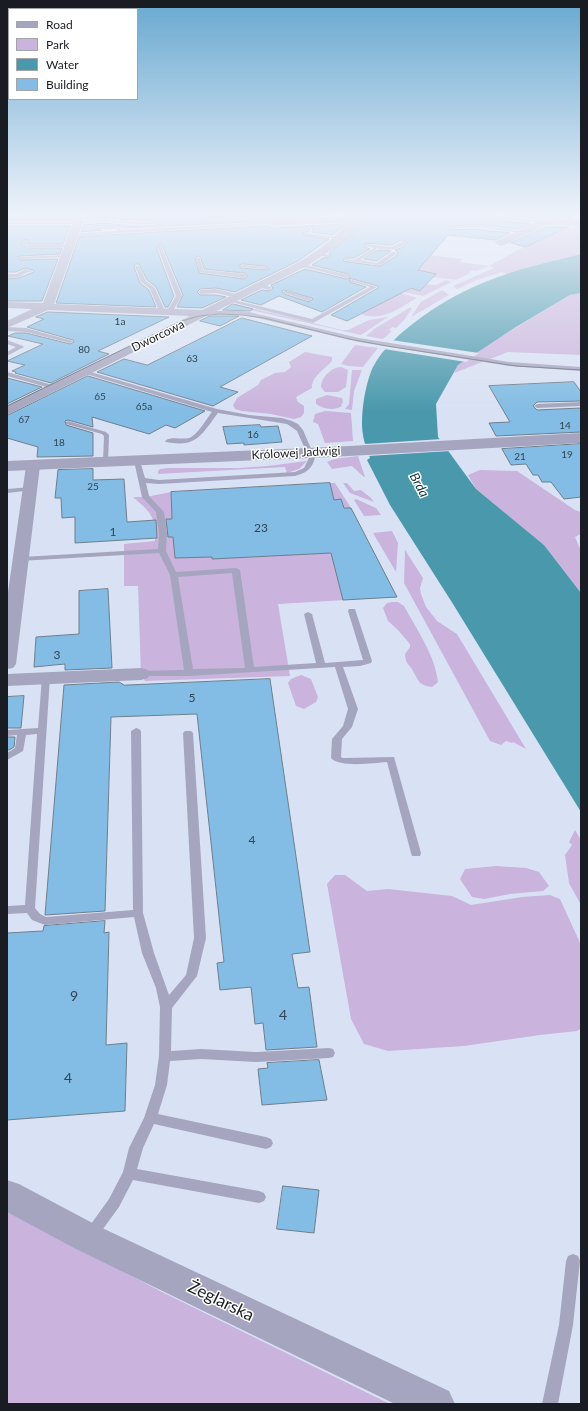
<!DOCTYPE html>
<html>
<head>
<meta charset="utf-8">
<style>
	body { margin:0 }
	#map { position:relative; width:588px; height:1411px; overflow:hidden; background:#d9e2f4; font-family:Lato,sans-serif }
	canvas { display:block }
	.frame { position:absolute; inset:0; border:8px solid #191c22; pointer-events:none }
	.legend { position:absolute; left:8px; top:8px; width:130px; height:92px; box-sizing:border-box; background:#fff; border:1px solid #a3a4a7; margin:0; padding:5px 7px; list-style:none; font-size:12px; color:#191c22 }
	.legend li { display:flex; align-items:center; gap:8px; height:20px }
	.legend b { width:20px; border:1px solid #a3a4a7 }
</style>
</head>
<body>
<div id="map">
<canvas width="588" height="1411"></canvas>
<div class="frame"></div>
<ul class="legend">
<li><b style="height:5px;background:#a6a5bf"></b>Road</li>
<li><b style="height:11px;background:#cab3dc"></b>Park</li>
<li><b style="height:11px;background:#4998ac"></b>Water</li>
<li><b style="height:11px;background:#83bce4"></b>Building</li>
</ul>
</div>
<script>
const ctx = document.querySelector('canvas').getContext('2d');
ctx.lineJoin = 'round';
function fillPath(path, color) {
  ctx.fillStyle = color;
  ctx.fill(path, 'evenodd');
}
function strokePath(path, color, width, dash) {
  ctx.strokeStyle = color;
  ctx.lineWidth = width;
  ctx.lineCap = dash ? 'butt' : 'round';
  ctx.setLineDash(dash || []);
  ctx.stroke(path);
}
function write(font, color, halo, rows, align = 'center') {
  ctx.font = font + ' Lato,sans-serif';
  ctx.lineWidth = 3;
  ctx.setLineDash([]);
  ctx.textBaseline = 'middle';
  ctx.strokeStyle = halo;
  ctx.fillStyle = color;
  for (const [text, x, y, turn = 0] of rows) {
    ctx.save();
    ctx.translate(x, y);
    ctx.rotate((+turn || 0) * Math.PI / 180);
    ctx.textAlign = isNaN(turn) ? turn : align;
    if (halo) ctx.strokeText(text, 0, 0);
    ctx.fillText(text, 0, 0);
    ctx.restore();
  }
}
fillPath(new Path2D(`
	M581,223V254L506,274L502,272L477,280L457,289L453,286L494,268L489,266L476,271L473,270L469,272L470,273L456,280L433,277L415,272L419,254L462,259L460,262L489,266L518,250Z
	M446,280L452,282L423,296L404,292L411,288L420,291L426,284L436,285Z
	M442,290L449,295L411,317L421,302Z
	M398,292L417,298C397,309 383,322 360,314Z
	M581,293V355L508,352L454,373L458,365L484,347L570,295Z
	M235,304L342,330H348L369,320L388,317L361,335L232,306Z
	M409,308H412L405,319L396,328L392,327L389,330L392,331L383,339L366,336L374,329Z
	M355,345L378,348L363,367L348,366L341,364Z
	M305,352L332,357V361C325,369 311,377 312,388L296,397L298,402L304,406V413L301,417L294,419L271,414L242,411L235,409L233,405L237,398L258,385L261,380L275,373L285,372L291,367L289,362Z
	M341,367L348,370L346,387L338,392H325L321,387C321,377 332,367 341,367Z
	M352,370H362L354,391L352,410L345,409L349,404Z
	M327,395L342,398L343,403L341,404L342,406C334,411 323,409 316,404V399Z
	M325,411L351,413L353,441L325,443L318,424L313,422L315,414Z
	M358,456L365,477H364L352,466L332,469L327,462L334,459Z
	M307,461L299,469L287,473L285,467L158,474V471L160,469L167,468H239L268,466Z
	M480,470L517,471L575,510L581,512V534L575,537L581,551V593L544,545L476,489L468,475Z
	M330,483H335L351,508L397,597L278,604L290,676L145,681L141,674L138,586H124V544L155,541C156,516 151,513 133,497H146L171,492Z
	M343,483H347L354,491L361,490L371,498L374,502L350,493Z
	M356,499L376,508L381,515L364,516L354,500Z
	M392,531L398,543L396,572L373,533Z
	M405,550L423,578L420,588L421,594L426,607L437,621L457,634L526,749L513,742L512,743L506,741L501,745L490,741L404,583Z
	M393,602H398L404,606C417,630 435,655 438,682L432,687C419,685 419,682 413,671C409,663 406,666 405,654L410,647V644L398,630L388,621L383,608L387,603Z
	M301,675L311,679L318,697L316,702L304,709L296,706L288,683L291,679Z
	M575,830L581,840V905L569,883L565,855L572,845L569,842Z
	M496,866L526,868L539,872L549,886L543,891L510,894L484,899L472,897L460,879L465,869Z
	M335,875H345L367,891L388,889L452,896L471,905L522,897L550,895L560,899L581,945V1029L577,1031L540,1035L464,1046L388,1051L364,1044L351,1019L327,884Z
	M7,1210L162,1292L390,1404H7Z`), '#cab3dc');
fillPath(new Path2D(`
	M581,254V293L570,295L516,327L458,365L436,404L438,437L476,489L544,545L581,593V812L453,604L390,505L367,460L370,458C368,451 364,443 363,435C360,416 365,384 373,367C391,332 449,296 485,282C516,269 549,262 581,254Z`), '#4998ac');
fillPath(new Path2D(`
	M391,340L479,353L466,362L384,349Z
	M442,439L451,451L368,456L364,444Z`), '#d9e2f4');
const building = new Path2D(`
	M26,214L43,215H74L72,220H7V216H25Z
	M97,214H339L267,221L123,228L119,226H96L93,230H102L81,232L84,225L102,223L133,226H154L157,224L154,220H133L102,218L86,219L87,215Z
	M368,214H476L489,220L531,224L518,229L475,224L448,227L447,228L450,230L475,229L510,233L495,240L448,235L418,270L436,274L420,291L411,288L347,321L331,315L378,288V286L349,278L350,282L366,287L322,312L279,296L261,305L241,300L262,290L270,291L273,288L271,285L305,269L346,279L350,277L348,274L312,265L323,258L330,257V255L329,253L358,229ZM402,240L408,242L401,248L395,250L398,252L397,255L383,265L377,266L343,261L345,258H354L370,249L365,247V243L391,245ZM284,290L312,298L313,299L309,302L284,294L282,291Z
	M496,214H570L571,218L556,216L540,219Z
	M347,224L333,235L311,232L314,228L309,226Z
	M7,226H70L63,244H28V239L22,240L21,244L26,248H62L60,254L20,256L17,257L20,260L58,259L42,301H7V279L19,278L34,272L33,270L25,268L16,272H7Z
	M268,226L272,228L308,226L302,231L303,235L329,239L298,261L235,292L216,288L200,289L197,292L200,295H216L226,297L202,308L177,307L183,295L162,245L160,244L156,247L174,296L168,307H165L156,287L147,280L139,264H135L134,267L140,283L149,290L156,307L56,303L79,237ZM199,256L201,258L204,269L244,273L248,276L244,279L199,273L195,258ZM243,264L266,266L269,269L266,270L240,268V265Z
	M547,227H569L525,247L511,243Z
	M378,250L391,251L377,261L364,259Z
	M233,304L253,309L250,311L223,310Z
	M48,312L169,317L98,351L109,354L51,383L15,373L16,372L12,371L25,365L7,361L43,344L8,336L15,333H26L70,344L74,342L73,340L27,327L44,319L36,317Z
	M210,316H239L220,326L200,321Z
	M242,318L312,336L220,387L238,392L213,406L97,372L124,359L147,365Z
	M88,376L205,411L175,428L166,425L149,434L92,417L93,427L68,420L65,421L66,425L93,433V456L37,457L38,447L7,438V416Z
	M7,378L42,387L7,404Z
	M574,382L581,392V401L537,402L533,406L537,410L581,408V432L496,436L489,423L510,422L489,386Z
	M260,425L261,427L278,426L282,442L244,445V443L227,444L223,427Z
	M581,444V497L564,499L551,482H542L538,475H533L526,464L511,465L502,449Z
	M93,469V480L124,479L127,522L156,520L157,538L75,543V517L62,518L61,498H55L58,470Z
	M330,483L334,500L341,499L344,508H351L397,597L343,600L331,553L212,559V557L175,558L173,537H168L166,519H172L171,492Z
	M108,589L112,668L65,670V664L34,667L36,637L79,634V591Z
	M270,679L310,952L292,954L298,988L309,987L317,1047L266,1050L263,1023L255,1024L251,987L220,990L217,963L224,962L197,714L111,717L105,911L45,915L64,685L119,682L124,685Z
	M24,696L21,728H7V697Z
	M7,737H15L14,747L9,750H7Z
	M105,921L104,933L109,932L106,1045L127,1043L125,1111L7,1120V933L43,931L44,926Z
	M319,1060L327,1100L262,1105L258,1069L268,1068L267,1063Z
	M283,1186L319,1190L314,1233L277,1229Z`);
fillPath(building, '#83bce4');
strokePath(building, '#6e7f8b', 1);
fillPath(new Path2D(`
	M477,214L544,221L546,222L544,223L489,219Z
	M572,214H577L573,217L571,216Z
	M102,219L133,222H154L156,223L154,224H133L102,221L77,224H7V222H76Z
	M272,222L274,224L73,236L71,235L73,234L117,231V229H94L96,227H119L122,230Z
	M475,225L521,231L523,232L521,233L475,227L450,229L448,228Z
	M308,227L312,228L308,233L312,234L342,238L340,239L311,236L303,234V232Z
	M23,240H27V245H69L71,246L69,247H26L22,243Z
	M403,241L407,242C398,251 388,251 376,248V250L360,260L377,263L392,252H396V254L383,264L377,265L344,260L346,259L354,260L374,248L366,246V244L391,247Z
	M159,245L161,246L182,296L172,312L170,313L167,311L176,296L157,246Z
	M320,253L329,255V256L327,257L318,255V253Z
	M66,255L68,256V257L20,259L18,258L20,257Z
	M198,257L200,258L203,270L244,274L247,276L244,278L199,272L196,258Z
	M302,264L348,275L349,276L346,278L300,266V265Z
	M243,265L266,267L268,268L266,269L241,267V266Z
	M135,266H139L146,281L155,288L165,311L164,312L159,311L150,289L141,282Z
	M25,269L33,271L26,273L19,277L7,278V274H16Z
	M350,279L377,287L313,323L227,301L230,299L312,319L370,287L350,281Z
	M260,284L271,287L272,288L269,290L258,287L257,286Z
	M216,289L240,295L241,296L238,298L216,293L201,294L198,292L201,290Z
	M284,291H288L312,299L309,301L284,293Z
	M204,311H245L359,338L509,362L581,367V371L509,366L359,342L245,315L202,314L201,313Z
	M7,327L26,328L73,341L70,343L26,332L7,331Z
	M7,340L23,346L24,347L7,356V352L16,347L7,344Z
	M83,371H87L217,409L249,415L282,418L292,421L298,424L303,430L315,458C312,469 306,473 295,476L159,484L146,483L149,496L164,512L167,534L166,551L176,572L236,568L240,570L254,667L316,663L304,614L308,612L312,614L325,663L363,660L348,611L349,609H355L372,661L371,663L360,666L343,667L358,709L352,727L342,739L341,757L343,758L394,757L421,853L420,856H412L411,853L387,762C374,763 340,768 331,758L332,739L343,726L348,709L335,667L189,676H138L137,674L138,672L141,671L184,670L170,575L159,553L19,561L18,559L22,557L158,549L159,534L156,512L142,497L134,461L135,460H139L140,461L145,478L159,480L295,472L304,468L309,458L297,431L287,424L218,413C201,435 197,448 166,442L165,441C171,436 182,440 189,438C197,436 207,418 212,412L83,373ZM232,573L245,668L193,669L178,577Z
	M7,372L56,386L57,387L54,389L7,376Z
	M581,402V406L537,408L534,406L537,404Z
	M68,421L106,432L109,435L108,463L106,464L103,462L104,436L102,434L66,424V422Z
	M31,487L33,488V490L7,493V489Z
	M46,674L50,677L35,908L40,914L46,917L133,910L131,731L136,728L139,729L141,731L143,913L154,953L169,995L186,975L194,938L183,733L185,731H191L193,733L206,938L197,976L172,1008L171,1051L201,1049L256,1052L329,1048L333,1049L335,1053L333,1057L329,1058L256,1062L201,1059L170,1061L167,1085L158,1114L266,1137L271,1139L273,1143L271,1147L266,1149L154,1124L143,1148L137,1169L259,1191L264,1193L266,1197L264,1201L259,1203L133,1180L119,1207L95,1240L90,1241L85,1240L83,1235L109,1199L123,1172L129,1148L144,1118L155,1085L159,1056L160,1007L156,988L142,953L134,917L45,925L32,920L27,913L7,914V906L25,905L37,734L26,735L23,751L7,760V753L15,748L17,735L7,736V730L38,728L42,677Z
	M573,1254L578,1256L580,1261L573,1325L558,1404H542L559,1325L566,1261L568,1256Z`), '#a6a5bf');
fillPath(new Path2D(`
	M76,214H86L54,304L202,310L299,262L322,247L351,222L272,226L269,225L267,223L269,221L367,214C360,232 323,256 307,266L7,415V406L190,316L48,310L7,328V321L32,309L7,308V302L43,303Z
	M556,218L581,220V226L547,225L504,245L500,246L495,243L496,241L542,220Z
	M33,462L38,463L40,466L16,664L13,668L7,669V599L26,466L28,463Z
	M141,668L148,670L150,674L148,678L141,680L7,686V674Z`), '#a6a5bf');
fillPath(new Path2D(`
	M581,433V443L331,457L7,471V461L331,447Z
	M7,1180L19,1184L100,1227L449,1391L455,1404H395L76,1249L7,1212Z`), '#a6a5bf');
strokePath(new Path2D(`
	M7,406L179,322L199,316L220,314L242,315L264,318L349,339L387,346L516,366L581,370`), '#6a707b', 1);
const sky = ctx.createLinearGradient(0, 0, 0, 412);
sky.addColorStop(0, '#68a9d0');
sky.addColorStop(0.52, '#eef2fa');
sky.addColorStop(1, '#eef2fa00');
ctx.fillStyle = sky;
ctx.fillRect(0, 0, 588, 412);
write('10px', '#344452', null, [
	["1a",120,322],
	["80",84,350],
	["63",192,359],
	["65",100,397],
	["65a",144,407],
	["67",24,420],
	["14",565,426],
	["16",253,435],
	["18",59,443],
	["19",567,455],
	["21",520,457],
	["25",93,487]
]);
write('12px', '#191c22', '#fff', [
	["Dworcowa",158,336,-26],
	["Królowej Jadwigi",296,453,-3]
]);
write('12px', '#344452', null, [
	["23",261,528],
	["1",113,532],
	["3",57,655],
	["5",192,698],
	["4",252,840]
]);
write('italic 13px', '#123841', '#fff', [
	["Brda",419,485,62]
]);
write('14px', '#344452', null, [
	["9",74,996],
	["4",283,1015],
	["4",68,1078]
]);
write('17px', '#191c22', '#fff', [
	["Żeglarska",221,1301,26]
]);
</script>
</body>
</html>
